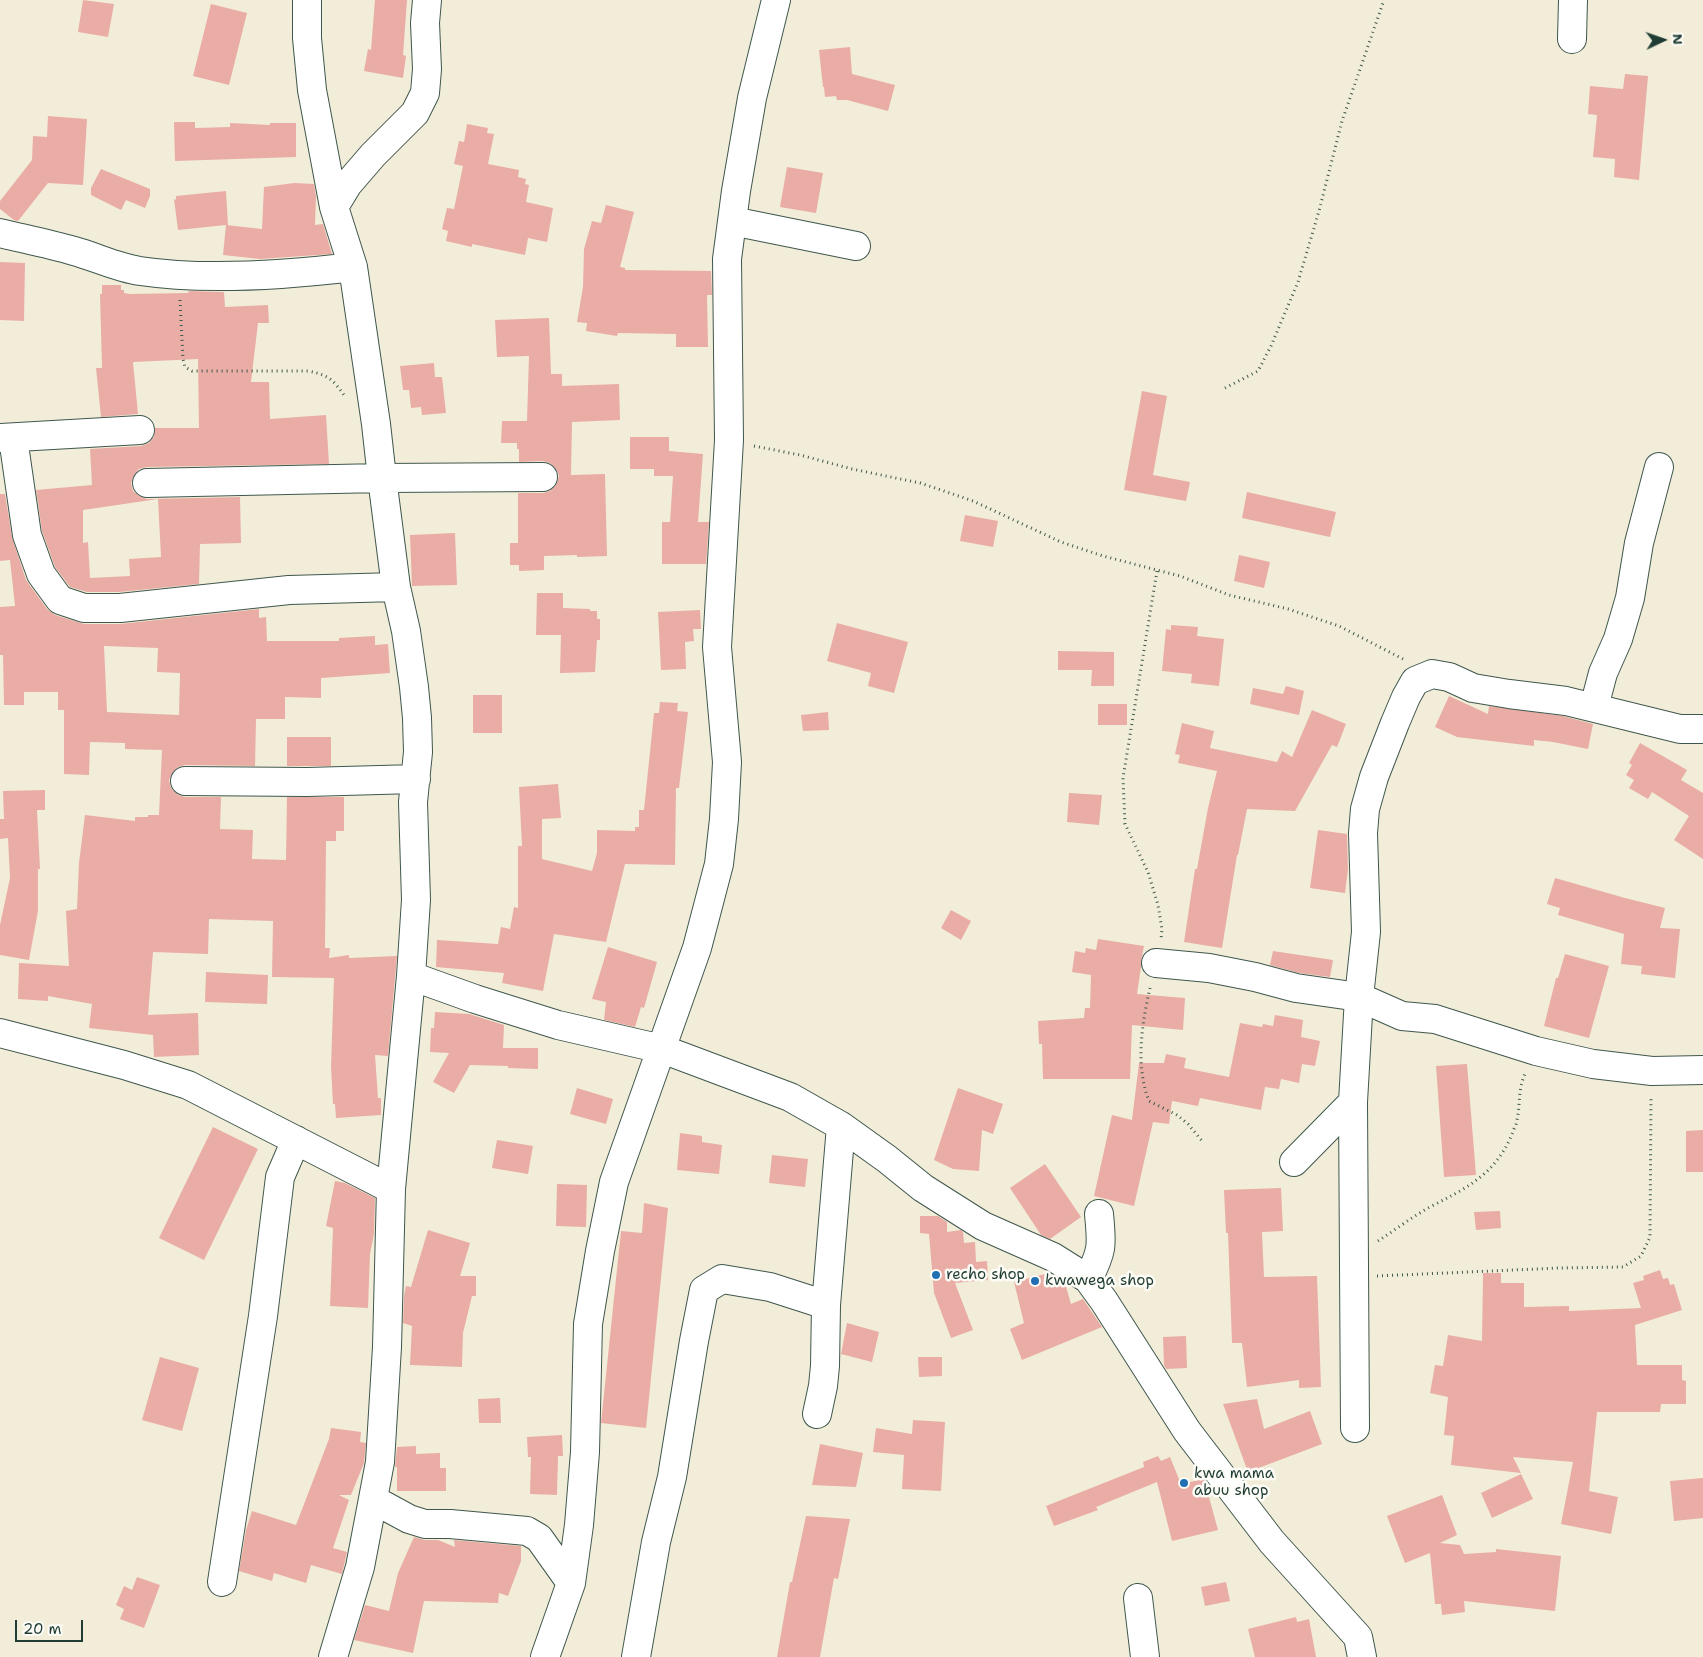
<!DOCTYPE html>
<html>
<head>
<meta charset="utf-8">
<style>
	body { margin:0 }
	#map { position:relative; width:1703px; height:1657px; overflow:hidden; background:#f2edd8; font-family:"Shantell Sans",sans-serif }
	canvas { display:block }
	.north { position:absolute; left:1638px; top:15px; width:50px; height:50px; -webkit-text-stroke:4px #fdfcf7; paint-order:stroke; rotate:87deg; font-size:14px; font-weight:700; line-height:20px; text-align:center; color:#1f3d34 }
	.north::after { content:''; display:block; margin:auto; width:18px; height:22px; background:#1f3d34; clip-path:polygon(50% 0,100% 100%,50% 72%,0 100%) }
	.scale { position:absolute; left:15px; top:1620px; width:68px; height:22px; box-sizing:border-box; border:2px solid #1f3d34; border-top:0; padding-left:6px; font-size:15px; line-height:18px; white-space:nowrap; color:#1f3d34; -webkit-text-stroke:4px #fdfcf7; paint-order:stroke }
</style>
</head>
<body>
<div id="map">
<canvas width="1703" height="1657"></canvas>
<div class="north">N</div>
<div class="scale">20 m</div>
</div>
<script>
const ctx = document.querySelector('canvas').getContext('2d');
ctx.lineJoin = 'round';
function fillPath(path, color) {
  ctx.fillStyle = color;
  ctx.fill(path, 'evenodd');
}
function strokePath(path, color, width, dash) {
  ctx.strokeStyle = color;
  ctx.lineWidth = width;
  ctx.lineCap = dash ? 'butt' : 'round';
  ctx.setLineDash(dash || []);
  ctx.stroke(path);
}
function write(font, color, halo, rows, align = 'center') {
  ctx.font = font + ' "Shantell Sans",sans-serif';
  ctx.lineWidth = 5;
  ctx.setLineDash([]);
  ctx.textBaseline = 'middle';
  ctx.strokeStyle = halo;
  ctx.fillStyle = color;
  for (const [text, x, y, turn = 0] of rows) {
    ctx.save();
    ctx.translate(x, y);
    ctx.rotate((+turn || 0) * Math.PI / 180);
    ctx.textAlign = isNaN(turn) ? turn : align;
    if (halo) ctx.strokeText(text, 0, 0);
    ctx.fillText(text, 0, 0);
    ctx.restore();
  }
}
fillPath(new Path2D(`
	M83,0L114,4L108,37L78,32Z
	M375,0H407L403,55L406,56L403,78L364,71L368,49L371,50Z
	M211,4L247,13L229,85L193,76Z
	M850,47L852,74L895,85L888,111L847,100H837L836,96L825,97L824,87H823L819,50Z
	M1625,74L1648,76L1639,180L1614,177L1615,159L1593,157L1597,115L1588,114L1590,86L1623,89Z
	M48,116L87,119L83,185L48,183L18,221L14,220L0,209V201L32,160L33,136L47,137Z
	M174,122H195V128L230,127V123L270,125V123H296V157L175,161Z
	M467,124L488,128L487,133L494,134L488,164L519,170L518,177L526,179L525,184L529,185L526,202L553,208L547,242L528,238L525,255L472,244V247L446,241L448,231L442,229L447,208L454,209L463,166L454,164L459,141L464,142Z
	M787,167L823,173L816,213L780,207Z
	M101,169L150,189V196L145,208L126,200L121,210L91,195V188Z
	M294,183L314,184L316,196L315,225L323,224L332,254L260,259L223,255L226,225L178,230L174,199L176,200V196L226,191L228,225H226L262,229L264,187Z
	M606,205L634,212L620,267L625,268V270L711,271L712,295H707L708,347H676V334L618,333L617,336L586,331L587,323L577,322L583,287L584,249L592,221L601,223Z
	M0,262L25,263L24,321L0,320Z
	M102,285H121V290H124V293L130,294L188,293L189,291L224,292L225,307L268,305L269,323H258L251,382H269L270,419L326,415L329,464L147,467L139,469L134,475L131,483L133,491L139,496L147,499L240,497L241,543L200,544L199,584L119,592H87L70,587L55,567L42,531L36,490L92,485L90,449L141,446L149,443L154,437L155,428H199L198,359L133,362L138,414L101,417L96,368H102L100,294H102ZM158,499L161,557L129,559L130,576L90,578L88,542L83,543V510Z
	M549,318L551,374H562V386L619,384L620,420L572,422L571,475L605,474L607,556L577,557V555L544,556V570L519,571V565H510V543H518V493H543L550,491L556,485L559,476L556,469L550,463L543,461L519,462V449H517V443H501L502,421H527L529,356L497,357L495,320Z
	M434,363L435,377H442L446,413L422,415L421,407L411,408L409,390H403L400,366Z
	M1142,391L1167,396L1153,475L1190,482L1186,501L1124,490Z
	M630,437H669V451L703,454L698,522H709L706,564H662V522H670L673,476H654V469H630Z
	M1247,492L1336,512L1330,537L1242,518Z
	M0,494H5L12,537L26,580L47,609L55,615L84,624H120L259,609V618L266,617L267,641H339V638L375,636V645L388,644L390,673L321,678V698L285,697V719H256L255,766L185,765L178,767L172,773L169,780L171,788L178,795L185,797H221L220,829L253,830L252,859L286,860L287,797H344V831H336V841H326L325,948H330L329,958L349,955V958L397,956L388,1056L375,1055L378,1098H381V1115L336,1118L335,1104H333L331,1067L334,978L272,977L273,921L209,919L208,954L153,952L148,1015L198,1013L199,1055L154,1057L153,1035L89,1028L92,1004L48,996V1001L18,999L19,963L69,966L66,911L77,909L79,863L85,815L135,821V817H148V815H159L162,750L125,749V743L90,742L89,775L64,774V710H58V692H24V705H4L3,655H0V607L15,606L10,560L0,561ZM104,646L158,648L157,672L180,673L179,715L107,712Z
	M965,515L998,521L993,547L960,541Z
	M455,533L457,585L412,586L410,535Z
	M1239,555L1270,562L1264,588L1234,581Z
	M537,593H563V608L590,609V611H597V619H600V640H597L595,672L560,673L561,635H536Z
	M700,610L701,629H693L694,641L685,642L686,669L661,670L658,612Z
	M837,623L908,642L894,693L868,686L871,673L827,661Z
	M1171,625L1198,627L1197,636L1224,639L1219,686L1191,683L1192,674L1162,671L1166,629L1171,630Z
	M1058,651L1114,652V686H1091L1092,670H1058Z
	M1286,686L1304,691L1299,715L1250,704L1253,688L1283,694Z
	M473,695H502V733H473Z
	M1449,696L1488,714L1489,706L1563,716L1593,724L1588,749L1553,742L1534,740V746L1457,737L1435,727Z
	M660,702L678,703L677,711L688,712L679,788H676L675,865L625,864L606,942L554,934L543,991L502,983L504,973L436,967L437,940L498,944L501,927L510,929L514,907L518,908V846H522L519,787L558,784L561,818L542,819V859L592,871L597,853V830L635,831V827H639V810H644L654,713H659Z
	M1098,704H1127V725H1098Z
	M1312,710L1346,724L1337,747L1332,745L1295,811L1247,809L1238,855H1237L1222,948L1184,942L1195,869H1197L1208,808L1217,771L1178,763L1180,755L1175,754L1182,723L1214,731L1210,748L1277,762L1282,751L1292,757Z
	M828,712L829,730L803,731L801,715Z
	M287,737H331V766H287Z
	M1640,743L1687,770L1681,780L1703,793V859L1674,840L1689,816L1652,792L1648,799L1629,788L1634,780L1626,775L1632,765L1629,763Z
	M45,790V810H37L40,869H38V911L29,960L0,955V925L10,878L8,838L0,839V819H4L3,791Z
	M1069,793L1102,795L1099,825L1067,822Z
	M1318,830L1347,834L1348,869L1345,893L1310,888Z
	M1555,878L1625,898L1665,908L1660,928L1680,929L1675,978L1641,974L1642,966L1621,964L1624,934L1558,915L1560,908L1547,904Z
	M951,910L971,921L961,940L941,928Z
	M1098,939L1144,946L1141,961V967L1137,994L1185,998L1183,1030L1132,1025L1130,1079H1043L1042,1044H1039L1038,1021L1084,1018L1085,1008H1090L1091,975L1072,972L1075,951L1085,953L1086,948L1096,950Z
	M608,947L657,962L644,1008L641,1007L635,1027L604,1020L606,1002L592,999Z
	M1273,951L1333,960L1330,977L1299,973L1270,965Z
	M1565,954L1609,966L1589,1038L1544,1026L1556,978H1558Z
	M206,972L268,975L267,1004L205,1002Z
	M435,1012L469,1014L504,1025L503,1048H538V1069L508,1068V1066L470,1065L454,1093L433,1082L449,1053L430,1052L431,1028H434Z
	M1275,1015L1303,1020L1301,1037L1320,1041L1315,1066L1302,1064L1299,1083L1281,1079L1279,1089L1265,1087L1261,1110L1200,1098L1198,1106L1172,1101L1169,1124L1153,1122L1134,1206L1094,1196L1112,1115L1132,1120L1139,1063H1164L1166,1054L1186,1058L1184,1068L1229,1077L1240,1023L1262,1027L1263,1024L1273,1026Z
	M1467,1064L1476,1175L1444,1177L1436,1066Z
	M577,1088L613,1099L606,1124L570,1114Z
	M958,1088L1003,1104L993,1134L982,1130L979,1171L953,1169L934,1160Z
	M213,1127L258,1149L204,1260L159,1238Z
	M1703,1130V1172H1686V1131Z
	M680,1133L702,1136V1142L722,1145L719,1174L677,1170Z
	M497,1140L533,1146L528,1174L492,1168Z
	M772,1155L808,1159L805,1187L769,1183Z
	M1045,1164L1081,1217L1050,1239L1041,1235L1010,1188Z
	M335,1181L345,1183L375,1198L374,1234L370,1254L368,1308L330,1306L333,1228L326,1226Z
	M557,1184L587,1185L586,1227L556,1226Z
	M1281,1188L1283,1231L1262,1232L1264,1277L1317,1276L1321,1387L1299,1388V1380L1247,1387L1242,1343H1232L1228,1233H1226L1224,1190Z
	M644,1203L668,1208L646,1428L601,1423L621,1231L642,1233Z
	M1500,1211L1501,1228L1476,1230L1474,1212Z
	M920,1216H938L947,1222V1232L961,1230L963,1232L964,1243L975,1242L976,1262L987,1261L988,1280L955,1283L973,1330L951,1338L934,1293L929,1234L920,1233Z
	M428,1230L470,1243L460,1276H476V1296H472L463,1333L462,1367L410,1365L412,1326L403,1323L404,1296L406,1286L411,1287Z
	M1660,1270L1663,1279L1668,1278L1670,1285L1674,1284L1682,1310L1635,1325L1637,1365H1682V1380L1686,1381V1404H1661L1660,1412H1597L1589,1491L1618,1497L1611,1534L1561,1524L1573,1462L1513,1457L1521,1473L1451,1465L1454,1436L1444,1435L1448,1397L1430,1393L1435,1365L1443,1366L1448,1335L1482,1341L1483,1273H1501V1283H1524V1307L1569,1306V1311L1641,1308L1633,1283L1644,1280L1643,1276Z
	M1049,1273L1065,1283L1071,1304L1083,1299L1102,1327L1022,1360L1010,1329L1024,1323L1014,1282Z
	M847,1323L879,1332L872,1362L841,1354Z
	M1186,1336L1187,1368L1166,1369L1164,1365L1163,1337Z
	M160,1357L199,1368L182,1431L142,1420Z
	M918,1357H942V1376L919,1377Z
	M500,1398L501,1423H479L478,1399Z
	M1257,1399L1264,1429L1310,1411L1322,1444L1248,1472L1223,1404Z
	M913,1420L945,1422L941,1491L902,1489L904,1455L873,1452L876,1428L912,1434Z
	M331,1428L361,1432L360,1442L366,1443L364,1463L351,1495H339L349,1500L333,1548L347,1552L342,1574L311,1565L306,1583L274,1573L272,1581L239,1571L246,1530L252,1511L296,1525L329,1439Z
	M562,1435L563,1456H558L557,1495L530,1494L531,1457H528L527,1437Z
	M820,1444L863,1453L856,1487L812,1485Z
	M416,1446V1454L440,1453V1468H446V1491H397V1467H395L397,1447Z
	M1158,1456L1161,1461L1170,1457L1181,1484L1204,1479L1218,1530L1172,1541L1157,1482L1096,1507L1098,1510L1054,1526L1046,1506L1144,1467L1143,1462Z
	M1521,1474L1533,1499L1492,1518L1481,1493Z
	M1703,1478V1518L1674,1521L1670,1481Z
	M1442,1495L1457,1535L1440,1543L1460,1545L1464,1554L1496,1552V1549L1561,1556L1555,1611L1464,1601L1465,1612L1442,1615L1441,1604H1435L1430,1553L1405,1563L1387,1516Z
	M806,1516L850,1519L838,1579L834,1578L820,1657H777L790,1582H792Z
	M414,1537L425,1540H438L455,1547L454,1540L521,1546V1561L508,1596L499,1593L498,1603L424,1601L413,1653L354,1640L365,1605L389,1611L398,1573Z
	M137,1577L160,1585L144,1628L120,1619L124,1609L116,1605L124,1586L132,1590Z
	M1226,1582L1230,1601L1205,1606L1201,1587Z
	M1296,1617L1297,1622L1309,1619L1316,1657H1255L1248,1629Z`), '#e9ada5');
const minor = new Path2D(`
	M307,0V38L312,90L334,207L353,267L376,424L382,478L396,587L406,631L414,687L417,718L418,752L413,802L416,900L411,976L391,1189L387,1347L380,1462L360,1567L333,1657
	M1572,39L1573,0
	M334,207L348,184L373,155L415,113L425,93L427,69L425,23L427,0
	M732,221L856,246
	M0,233C25,239 50,244 74,251C96,257 118,268 140,271C207,281 286,275 353,267
	M0,438L140,430
	M13,438L27,535L41,574L60,600L84,608H120L289,590L396,587
	M147,483L382,478L543,477
	M1594,707L1603,673L1618,639L1630,598L1639,543L1659,467
	M185,781L307,782L416,779
	M1156,963L1209,968L1255,977L1296,988L1359,997L1402,1016L1435,1019L1536,1051L1593,1064L1652,1071L1703,1070
	M411,976L475,999L558,1025L662,1049L790,1097L841,1126L887,1159L923,1188L983,1226L1053,1257L1088,1279L1104,1301L1187,1431L1272,1542L1358,1637L1362,1657
	M0,1033L124,1065L188,1085L391,1189
	M1353,1102L1355,1428
	M1294,1162L1353,1102L1359,997L1366,932L1363,833L1365,809L1374,777L1395,723L1406,697L1415,681L1432,674L1449,677L1473,688L1509,694L1566,701L1680,729H1703
	M1088,1279C1103,1250 1102,1245 1099,1214
	M817,1414L823,1386L825,1366L826,1305L841,1126
	M374,1500L409,1519L425,1524H450L527,1531L539,1538L571,1583
	M222,1582L263,1316L280,1177L296,1140
	M1138,1598L1145,1657
	M545,1657L571,1583L579,1525L585,1452L588,1324L600,1251L614,1182L697,948L719,864L724,819L727,762L717,647L729,440L727,259L736,191L752,98L776,0
	M636,1657L656,1542L672,1477L694,1341L704,1290L722,1279L770,1287L826,1305`);
strokePath(minor, '#3f574d', 30);
strokePath(new Path2D(`
	M180,300L183,359L185,367L192,371H308C330,375 334,381 346,398
	M1225,388L1258,371L1271,346L1298,282L1319,211L1342,121L1384,0
	M754,446L800,455L852,469L920,483L944,491L973,501L1061,542L1103,556L1180,576L1229,595L1288,609L1339,626L1403,659
	M1157,571L1123,778L1125,824L1148,872L1158,905L1162,929L1161,940
	M1150,988C1142,1023 1135,1065 1149,1101L1177,1115L1188,1124L1203,1142
	M1378,1241C1395,1230 1412,1217 1430,1207C1464,1189 1492,1177 1510,1139C1512,1134 1514,1129 1516,1124C1521,1107 1517,1089 1526,1072
	M1377,1276L1559,1268L1623,1267L1641,1256L1650,1237L1651,1096`), '#3f574d', 3, [1, 4]);
strokePath(minor, '#fff', 28);
for (const [x, y, r, color] of [
	[936,1275,5,"#1f6fb2"],
	[1035,1281,5,"#1f6fb2"],
	[1184,1483,5,"#1f6fb2"]
]) {
  const dot = new Path2D();
  dot.arc(x, y, r, 0, 2 * Math.PI);
  ctx.fillStyle = color;
  ctx.fill(dot);
  strokePath(dot, '#fdfcf7', 2);
}
write('15px', '#1f3d34', '#fdfcf7', [
	["recho shop",946,1275],
	["kwawega shop",1045,1281],
	["kwa mama",1194,1474],
	["abuu shop",1194,1491]
], 'left');
</script>
</body>
</html>
